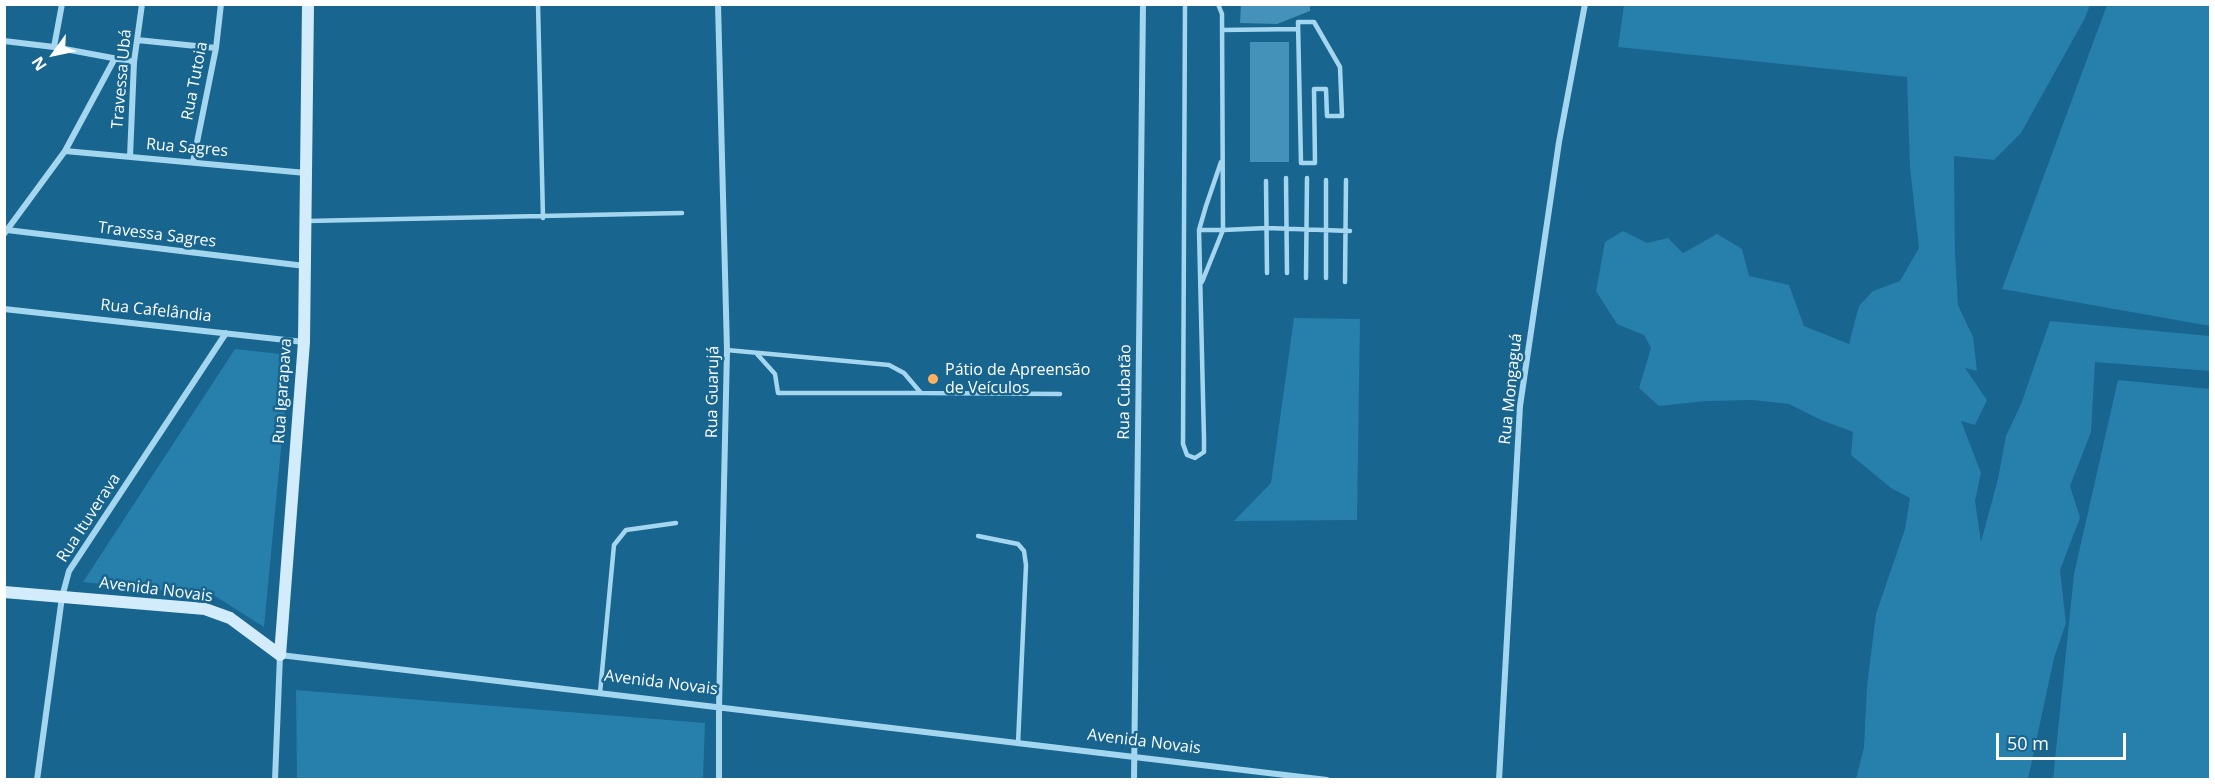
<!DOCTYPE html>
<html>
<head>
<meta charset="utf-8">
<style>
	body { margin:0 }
	#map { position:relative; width:2215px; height:784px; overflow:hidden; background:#18658f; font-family:"Open Sans",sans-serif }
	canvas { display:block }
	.frame { position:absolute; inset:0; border:6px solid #fff; pointer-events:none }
	.north { position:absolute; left:24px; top:24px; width:60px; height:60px; -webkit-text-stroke:4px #18658f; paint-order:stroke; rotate:237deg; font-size:16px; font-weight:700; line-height:24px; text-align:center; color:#fff }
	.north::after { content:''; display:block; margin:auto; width:21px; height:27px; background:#fff; clip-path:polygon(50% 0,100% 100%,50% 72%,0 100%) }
	.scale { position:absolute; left:1996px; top:733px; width:130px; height:27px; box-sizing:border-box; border:3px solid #fff; border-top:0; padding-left:8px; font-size:18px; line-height:21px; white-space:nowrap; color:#fff; -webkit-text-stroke:4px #18658f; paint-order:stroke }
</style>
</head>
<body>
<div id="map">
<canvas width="2215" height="784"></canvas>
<div class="frame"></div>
<div class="north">N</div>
<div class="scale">50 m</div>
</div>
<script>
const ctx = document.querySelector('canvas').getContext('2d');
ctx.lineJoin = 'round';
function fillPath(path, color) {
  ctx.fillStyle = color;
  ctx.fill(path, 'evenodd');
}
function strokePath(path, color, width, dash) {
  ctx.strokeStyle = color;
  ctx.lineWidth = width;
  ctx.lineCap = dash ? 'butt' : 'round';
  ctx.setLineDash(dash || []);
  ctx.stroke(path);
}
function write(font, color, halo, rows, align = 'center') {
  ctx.font = font + ' "Open Sans",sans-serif';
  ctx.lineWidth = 5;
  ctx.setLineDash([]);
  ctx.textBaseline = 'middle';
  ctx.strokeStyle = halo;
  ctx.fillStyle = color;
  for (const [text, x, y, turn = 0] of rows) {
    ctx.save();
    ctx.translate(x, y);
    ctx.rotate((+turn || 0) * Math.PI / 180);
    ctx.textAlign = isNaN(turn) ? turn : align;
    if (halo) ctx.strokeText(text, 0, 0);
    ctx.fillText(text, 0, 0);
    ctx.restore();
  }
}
fillPath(new Path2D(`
	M1624,5H2090L2085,18L2021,133L1994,160L1954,156L1955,253L1958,305L1973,337L1977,371L1965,368L1987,400L1975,425L1961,421L1981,473L1975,501L1981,542L1998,479L2006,436L2021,404L2050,321L2210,336V371L2095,362L2091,432L2070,486L2080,518L2060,570L2066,623L2054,658L2028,779H1856L1864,747L1867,686L1876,614L1905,529L1910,498L1891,488L1851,455L1853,432L1821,420L1789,404L1752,400L1706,401L1659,406L1639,388L1651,348L1644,335L1617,324L1596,291L1605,242L1623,231L1647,243L1668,238L1683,253L1717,234L1742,249L1749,276L1789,285L1804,326L1849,344L1859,306L1873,291L1900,281L1919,248L1910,167L1907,77L1618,47Z
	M2107,5H2210V326L2002,289Z
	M1294,318L1360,319L1357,520L1234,521L1271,483Z
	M235,349L290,355L264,627L215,596L83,582Z
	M2118,380L2210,389V779H2053L2074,574Z
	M296,690L705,723L703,779H297Z`), '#277fac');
fillPath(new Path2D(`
	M1241,4H1310V11L1277,24L1240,23Z
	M1250,42H1289V162H1250Z`), '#4491b9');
strokePath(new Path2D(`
	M538,4L543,218
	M1185,4L1183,444L1187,455L1195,458L1204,452V439L1199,230
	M1218,4L1222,14L1223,230L1267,228L1350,231
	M1298,22H1314L1340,67L1342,116H1327L1326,89H1314L1315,163H1301Z
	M1222,30L1298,29
	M1286,178L1287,273
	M1266,181L1267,273
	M307,221L682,213
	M1306,278L1307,178
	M1326,278V180
	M1202,282L1223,230H1199L1206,206L1221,162
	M1345,282L1346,180
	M727,350L889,365L904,373L921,393L1060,394
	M757,354L775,374L778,393H921
	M978,536L1018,544L1024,551L1026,565L1018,744
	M600,693L614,545L626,530L676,523`), '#a5d6ef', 4.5);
strokePath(new Path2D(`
	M718,4L727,350L719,707V780
	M137,40L216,48
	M4,41L54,47L134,62
	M54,47L62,4
	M65,151L306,173
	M130,157L134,62L142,4
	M193,162L216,48L221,4
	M7,230L305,266
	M4,234L65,151L114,60
	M4,309L304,342
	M37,780L62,597L69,571L226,333
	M275,780L280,655L1327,780
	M1134,780L1143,4
	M1499,780L1520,406L1559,142L1585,4`), '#a5d6ef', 6);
strokePath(new Path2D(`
	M4,592L205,609L230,618L280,655
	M280,655L304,342L308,4`), '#d2ecfb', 12);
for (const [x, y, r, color] of [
	[933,379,6,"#ffb163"]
]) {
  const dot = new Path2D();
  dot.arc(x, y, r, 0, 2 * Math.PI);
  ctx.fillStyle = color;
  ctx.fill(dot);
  strokePath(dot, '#18658f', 2);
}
write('16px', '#fff', '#18658f', [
	["Travessa Ubá",122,79,-85],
	["Rua Tutoia",195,81,-79],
	["Rua Sagres",187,148,5],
	["Travessa Sagres",157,235,7],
	["Rua Cafelândia",156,311,6],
	["Rua Mongaguá",1511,389,-84],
	["Rua Igarapava",283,391,-86],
	["Rua Guarujá",713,392,-89],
	["Rua Cubatão",1125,392,-89],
	["Rua Ituverava",89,518,-57],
	["Avenida Novais",156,590,7],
	["Avenida Novais",661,683,7],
	["Avenida Novais",1144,742,7]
]);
write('16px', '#fff', '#18658f', [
	["Pátio de Apreensão",945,370],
	["de Veículos",945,388]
], 'left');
</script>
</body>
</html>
